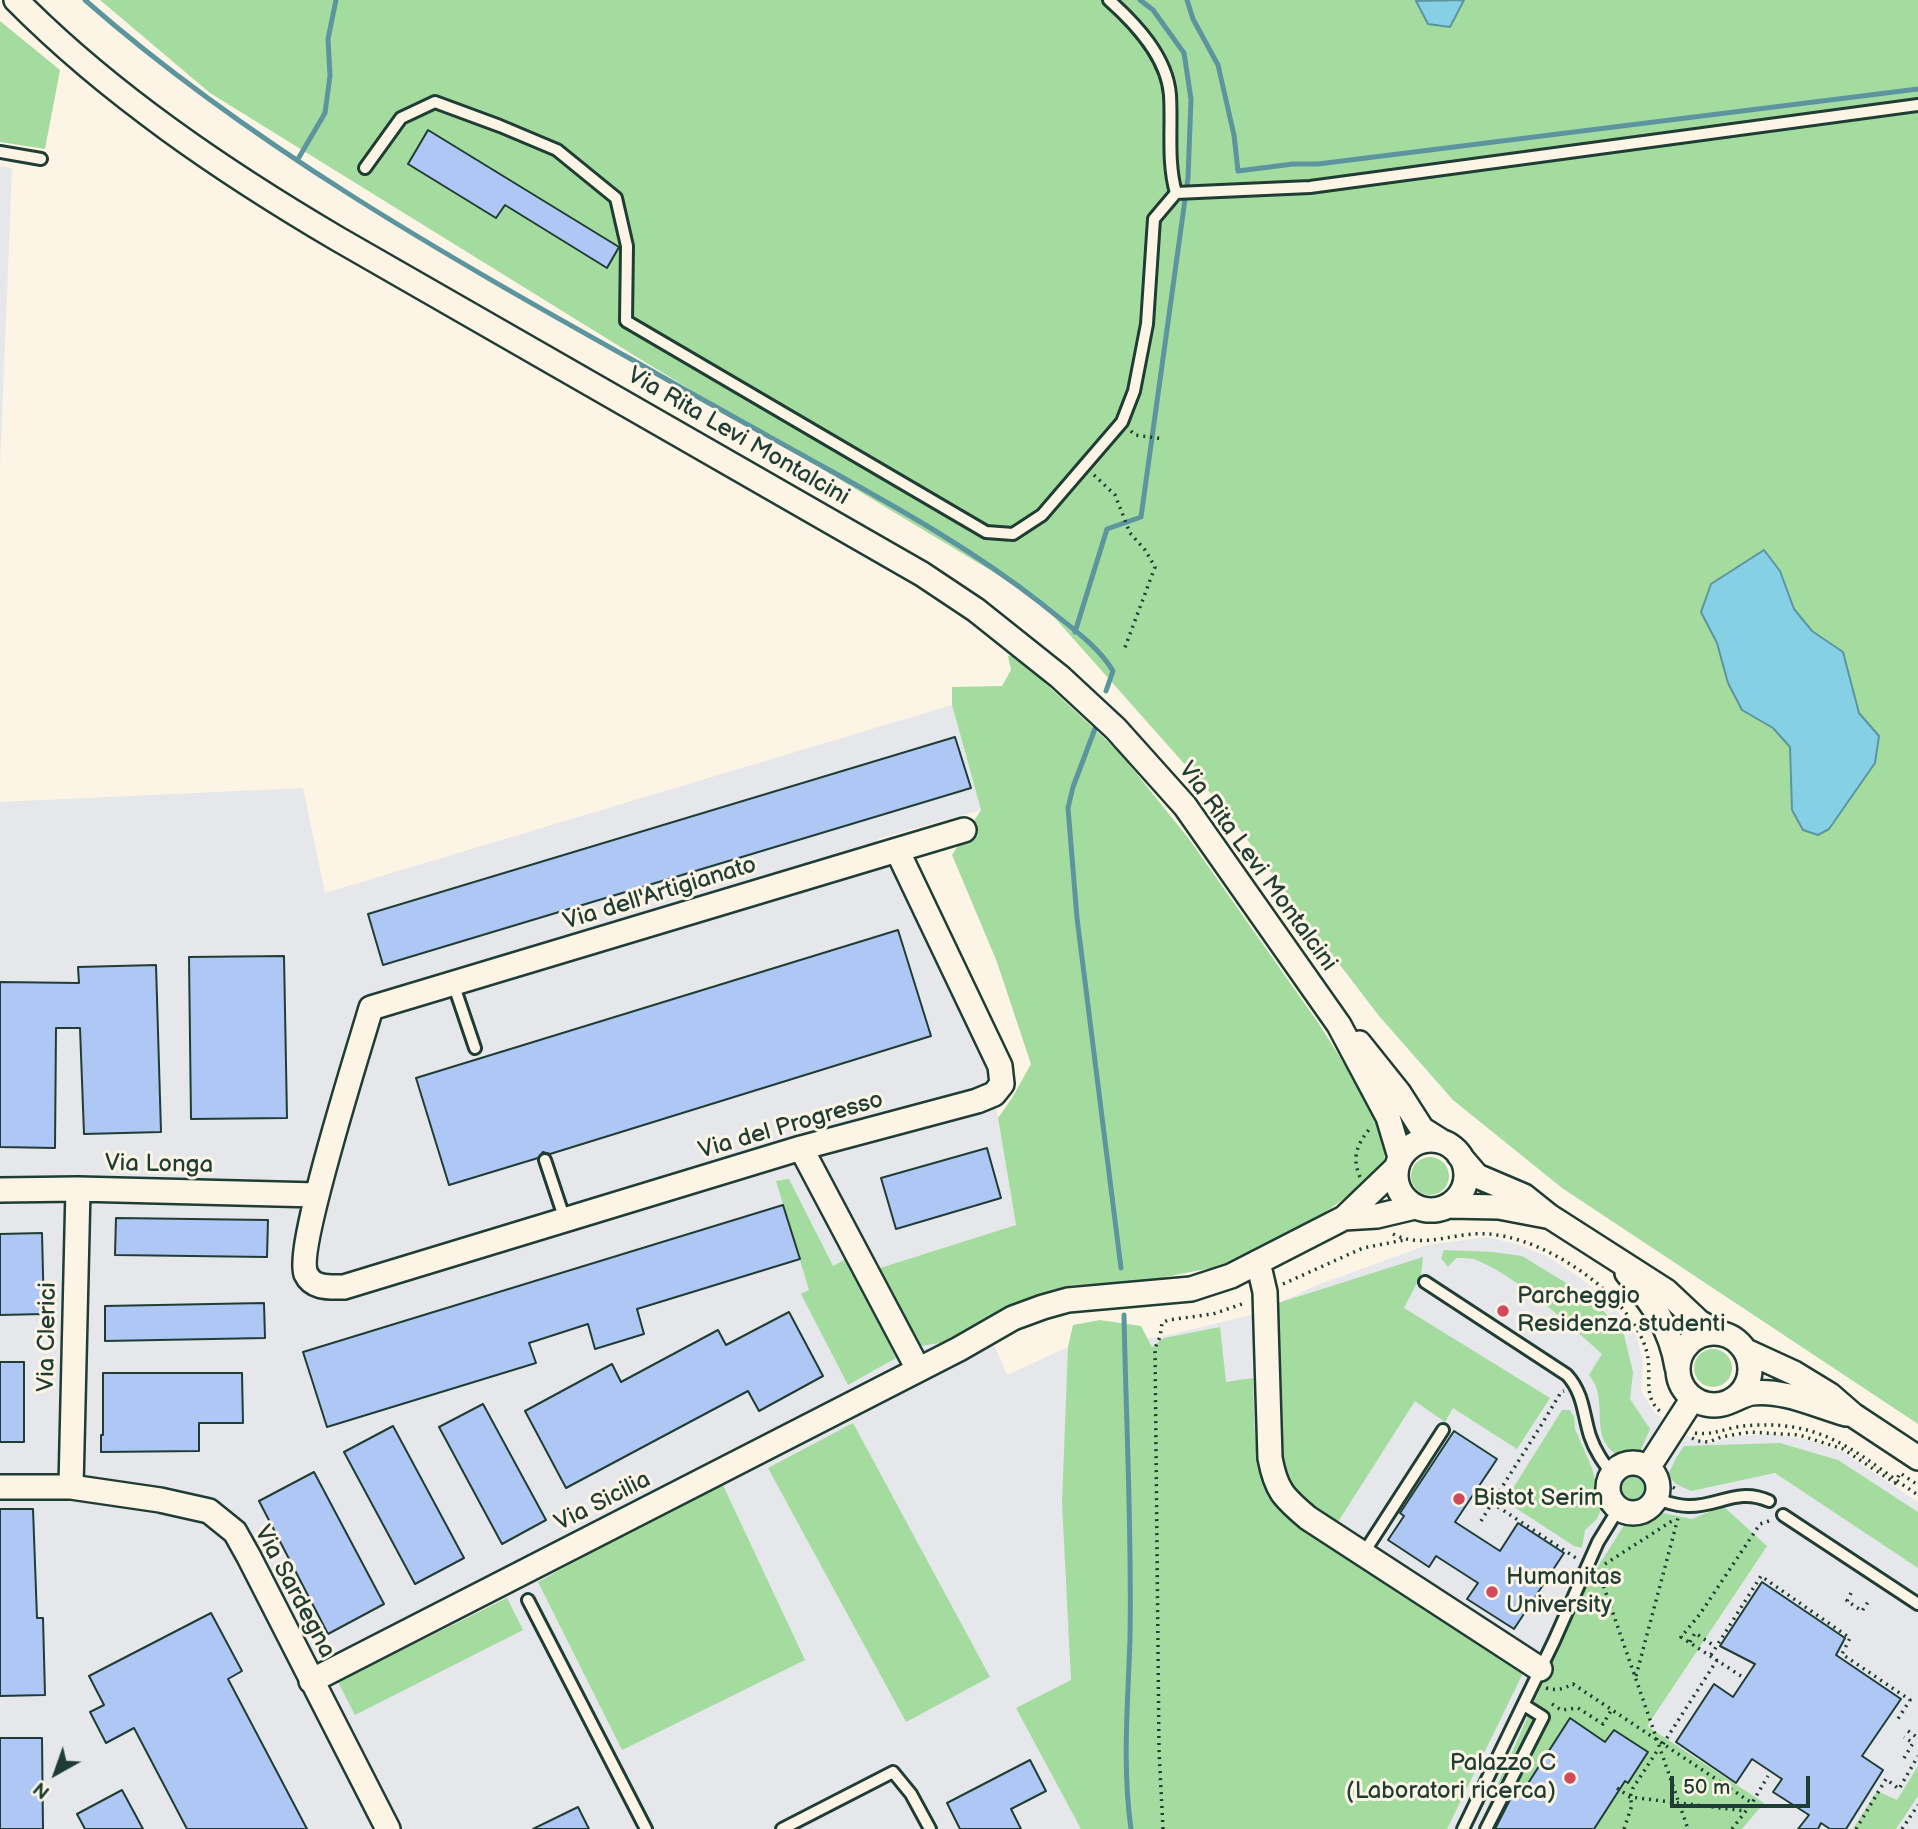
<!DOCTYPE html>
<html>
<head>
<meta charset="utf-8">
<style>
	body { margin:0 }
	#map { position:relative; width:1918px; height:1829px; overflow:hidden; background:#fcf5e5; font-family:"Balsamiq Sans",sans-serif }
	canvas { display:block }
	.north { position:absolute; left:21px; top:1738px; width:70px; height:70px; -webkit-text-stroke:5px #fcf5e5; paint-order:stroke; rotate:220deg; font-size:19px; font-weight:700; line-height:28px; text-align:center; color:#1f3d34 }
	.north::after { content:''; display:block; margin:auto; width:24px; height:32px; background:#1f3d34; clip-path:polygon(50% 0,100% 100%,50% 72%,0 100%) }
	.scale { position:absolute; left:1670px; top:1776px; width:140px; height:32px; box-sizing:border-box; border:4px solid #1f3d34; border-top:0; padding-left:9px; font-size:21px; line-height:24px; white-space:nowrap; color:#1f3d34; -webkit-text-stroke:5px #fcf5e5; paint-order:stroke }
</style>
</head>
<body>
<div id="map">
<canvas width="1918" height="1829"></canvas>
<div class="north">N</div>
<div class="scale">50 m</div>
</div>
<script>
const ctx = document.querySelector('canvas').getContext('2d');
ctx.lineJoin = 'round';
function fillPath(path, color) {
  ctx.fillStyle = color;
  ctx.fill(path, 'evenodd');
}
function strokePath(path, color, width, dash) {
  ctx.strokeStyle = color;
  ctx.lineWidth = width;
  ctx.lineCap = dash ? 'butt' : 'round';
  ctx.setLineDash(dash || []);
  ctx.stroke(path);
}
function write(font, color, halo, rows, align = 'center') {
  ctx.font = font + ' "Balsamiq Sans",sans-serif';
  ctx.lineWidth = 6;
  ctx.setLineDash([]);
  ctx.textBaseline = 'middle';
  ctx.strokeStyle = halo;
  ctx.fillStyle = color;
  for (const [text, x, y, turn = 0] of rows) {
    ctx.save();
    ctx.translate(x, y);
    ctx.rotate((+turn || 0) * Math.PI / 180);
    ctx.textAlign = isNaN(turn) ? turn : align;
    if (halo) ctx.strokeText(text, 0, 0);
    ctx.fillText(text, 0, 0);
    ctx.restore();
  }
}
fillPath(new Path2D(`
	M0,166L12,168L0,467Z
	M952,705L981,810L877,839L994,1068V1094L1016,1225L880,1268L985,1324L1007,1375L1068,1347L1160,1337L1255,1314L1315,1286L1427,1245L1487,1237L1517,1244L1546,1256L1578,1276L1611,1303L1637,1337L1643,1362L1641,1391L1655,1413L1674,1428L1687,1436L1710,1443L1738,1436L1770,1434L1805,1439L1841,1451L1918,1502V1829H0V802L303,788L325,893Z`), '#e5e7ea');
fillPath(new Path2D(`
	M100,0H1918V1424L1562,1188L1453,1100L1379,1016L1314,931L1227,812L1038,599L648,364L210,93Z
	M0,21L60,70L45,149L0,142Z
	M1015,655L1120,753L1189,839L1319,1024L1382,1124L1387,1141L1384,1161L1372,1178L1319,1217L1221,1266L1140,1282L1072,1285L1021,1306L953,1341L920,1346L880,1268L1016,1225L998,1118L1012,1098L1031,1064L997,962L952,855L981,810L952,705V687L1002,686L1011,670L1008,656Z
	M1411 1176a19 19 0 1 1 38 0a19 19 0 1 1-38 0Z
	M789,1179L833,1266L846,1259L896,1358L848,1385L801,1294L809,1290L776,1181Z
	M1444,1250L1493,1252L1522,1256L1594,1300L1624,1335L1633,1372L1630,1399L1650,1429L1639,1454L1622,1458C1591,1442 1604,1416 1597,1390C1596,1385 1592,1379 1589,1375L1602,1354C1571,1326 1511,1271 1473,1259C1468,1258 1461,1258 1456,1258L1448,1267L1441,1258Z
	M1423,1257L1421,1275L1404,1308L1550,1398L1517,1449L1453,1408L1445,1422L1415,1401L1336,1525L1312,1509L1293,1487L1280,1451L1278,1303Z
	M1100,1320L1141,1326L1152,1347L1164,1338L1220,1327L1226,1382L1253,1378C1255,1415 1251,1475 1276,1505C1281,1511 1289,1517 1296,1523L1523,1673L1447,1829H1081L1016,1708L1071,1680L1062,1503L1068,1347L1073,1325Z
	M1694 1368a19 19 0 1 1 38 0a19 19 0 1 1-38 0Z
	M1562,1410H1570L1574,1417L1575,1429L1592,1468L1602,1508L1596,1520L1585,1530L1582,1548L1574,1546L1505,1501Z
	M853,1423L990,1677L906,1722L768,1468Z
	M1780,1443L1838,1460L1918,1512V1568L1775,1473L1691,1491L1676,1484L1668,1475L1676,1458L1684,1446Z
	M1622 1488a11 11 0 1 1 22 0a11 11 0 1 1-22 0Z
	M721,1481L805,1660L622,1750L538,1582Z
	M1723,1506L1767,1546L1647,1726L1764,1803L1742,1829H1478L1585,1587L1623,1527L1654,1511L1692,1519Z
	M507,1598L523,1630L355,1715L338,1682Z
	M1918,1766V1796L1896,1829H1853L1877,1791L1897,1800Z`), '#a4dca0');
const water = new Path2D(`
	M1464,0L1450,27L1428,24L1416,1Z
	M1764,550L1780,571L1794,609L1812,631L1843,652L1859,713L1879,736L1875,763L1829,829L1818,835L1803,830L1792,810L1790,747L1773,728L1742,710L1728,683L1717,643L1701,612L1711,584Z`);
fillPath(water, '#86d0e6');
strokePath(water, '#5d959f', 2);
strokePath(new Path2D(`
	M85,0C249,144 448,257 638,363C699,398 761,432 822,466C898,508 973,550 1042,604C1066,624 1097,644 1113,671L1106,691
	M1187,0L1193,19L1218,65L1234,135L1238,171L1293,164H1318L1918,89
	M298,159L325,113L330,76L328,39L336,0
	M1075,632L1107,529L1141,517L1188,178L1191,99L1184,53L1153,10L1140,0
	M1096,726L1073,787L1068,808L1077,918L1121,1268
	M1124,1315C1126,1422 1132,1531 1130,1638C1128,1703 1122,1765 1131,1829`), '#5d959f', 5);
const building = new Path2D(`
	M428,130L619,247L607,268L505,205L496,218L408,164Z
	M955,737L971,788L383,965L368,914Z
	M898,930L931,1036L550,1154L543,1152L538,1158L449,1185L416,1078Z
	M284,956L287,1118L191,1119L189,957Z
	M156,965L161,1132L84,1134L80,1028H56L55,1148L0,1147V982L79,983L78,967Z
	M987,1148L1001,1198L896,1229L881,1178Z
	M783,1205L800,1259L637,1309L644,1334L595,1349L588,1324L529,1343L536,1363L327,1427L303,1352Z
	M116,1218L268,1220L267,1257L115,1255Z
	M42,1233L44,1314L0,1315V1234Z
	M264,1303L265,1338L105,1341V1306Z
	M789,1312L823,1376L759,1411L748,1391L566,1488L525,1411L612,1364L621,1382L718,1330L726,1345Z
	M0,1362H24V1442H0Z
	M103,1373H242L243,1423H199V1451L101,1452V1435H103Z
	M483,1404L546,1520L502,1544L439,1427Z
	M393,1426L464,1558L415,1584L344,1452Z
	M1454,1431L1497,1459L1455,1522L1500,1551L1518,1523L1564,1553L1514,1629L1467,1599L1478,1583L1436,1556L1429,1567L1388,1540L1404,1516L1400,1513Z
	M314,1472L384,1604L328,1634L259,1501Z
	M0,1509H33L37,1618H43L45,1695L0,1696Z
	M1762,1582L1845,1638L1836,1655L1901,1699L1862,1756L1883,1770L1846,1829H1830L1821,1823L1818,1829H1798L1809,1815L1773,1792L1782,1779L1752,1759L1736,1783L1676,1742L1714,1684L1733,1697L1755,1664L1720,1646Z
	M211,1613L242,1671L228,1679L307,1829H187L134,1728L106,1743L90,1712L104,1705L89,1676Z
	M1570,1718L1605,1742L1614,1730L1648,1752L1628,1783L1625,1781L1594,1829H1495L1518,1784L1525,1788Z
	M0,1738H42L43,1829H0Z
	M1030,1760L1046,1791L1011,1809L1021,1829H960L947,1803Z
	M122,1790L143,1829H85L77,1814Z
	M578,1807L589,1829H533Z`);
fillPath(building, '#aec7f5');
strokePath(building, '#1f3d34', 2);
const service = new Path2D(`
	M1109,0C1136,24 1167,57 1170,95C1172,128 1167,161 1176,193
	M0,152L41,159
	M365,168L401,118L435,102L500,126L557,150L616,198L627,246L626,321L986,532L1013,534L1042,515L1122,422L1134,391L1147,324L1154,219L1176,193L1310,187L1918,105
	M453,983L475,1048
	M545,1160L565,1220
	M1425,1282L1567,1375C1584,1394 1583,1414 1590,1436C1595,1451 1603,1462 1612,1474
	M1656,1499C1666,1502 1677,1506 1688,1506C1718,1507 1737,1487 1769,1501
	M1783,1515L1918,1604
	M1363,1554L1443,1430
	M528,1600L646,1829
	M782,1829L893,1772L911,1794L930,1829
	M1463,1829L1554,1641L1598,1542L1619,1508
	M1486,1829L1543,1717L1524,1705`);
const minor = new Path2D(`
	M16,0C109,94 224,172 338,239L922,574L976,610L1060,677L1116,729L1185,806L1339,1025L1388,1117L1400,1157
	M897,850L1000,1066L1002,1084L994,1094L977,1101L801,1148L344,1287C330,1287 313,1289 306,1274C295,1249 360,1046 371,1008L897,850L964,830
	M1359,1043L1399,1093L1422,1129L1441,1141
	M1396 1175a35 35 0 1 1 70 0a35 35 0 1 1-70 0Z
	M801,1148L918,1369
	M1459,1155L1477,1176L1524,1196L1549,1216L1666,1291L1699,1322L1717,1332
	M0,1190L78,1189L317,1195
	M1449,1206L1499,1207L1546,1216
	M1344,1218L1377,1216L1415,1207
	M1258,1262L1265,1292L1270,1458C1276,1490 1283,1497 1308,1518L1540,1669
	M1627,1273C1652,1303 1671,1328 1677,1367
	M1678 1369a36 36 0 1 1 72 0a36 36 0 1 1-72 0Z
	M1746,1351L1794,1373L1830,1395L1853,1415L1918,1458
	M1731,1401C1737,1399 1745,1394 1752,1393C1783,1389 1817,1406 1846,1414
	M1608 1488a25 25 0 1 1 50 0a25 25 0 1 1-50 0Z
	M1648,1468L1693,1398
	M0,1487H71L160,1500L209,1511L235,1532L249,1557L388,1829
	M71,1487L78,1189
	M311,1681L959,1349L1013,1318L1043,1307L1068,1300L1191,1289L1231,1276L1344,1218L1396,1168`);
strokePath(service, '#1f3d34', 16);
strokePath(minor, '#1f3d34', 28);
strokePath(new Path2D(`
	M1131,431L1135,435L1164,439
	M1094,475L1115,495L1130,533L1145,550L1155,567L1124,650
	M1360,1177C1351,1156 1358,1143 1371,1127
	M1393,1234C1423,1250 1456,1231 1488,1234C1532,1237 1584,1268 1614,1299C1628,1314 1646,1338 1648,1359C1651,1380 1643,1398 1662,1413
	M1283,1284L1363,1248L1404,1240
	M1695,1433C1709,1435 1719,1431 1732,1428C1744,1425 1758,1425 1770,1425C1834,1426 1869,1463 1918,1495
	M1692,1438L1698,1441L1709,1442L1721,1437L1750,1432L1799,1435L1843,1449L1895,1483L1900,1473L1918,1485
	M1664,1477L1669,1485L1676,1489
	M1492,1503C1515,1466 1539,1430 1561,1392L1564,1391
	M1481,1521L1492,1503L1576,1558
	M1605,1564L1675,1519
	M1599,1573L1688,1829
	M1851,1593L1847,1601L1862,1611L1868,1602
	M1690,1642L1695,1633L1713,1645
	M1711,1655L1761,1576L1850,1638L1842,1654L1910,1700L1896,1722
	M1636,1676L1678,1518
	M1741,1676L1681,1637L1700,1614L1760,1524L1772,1520
	M1546,1688C1557,1691 1563,1689 1573,1684L1752,1803L1768,1776
	M1552,1704L1561,1710L1578,1708L1603,1724L1612,1709
	M1908,1731L1918,1738
	M1663,1744L1717,1660
	M1904,1758L1913,1743L1904,1737
	M1617,1788L1630,1797L1746,1811
	M1163,1829L1159,1750L1155,1348L1160,1337L1162,1323L1168,1320L1213,1314L1245,1303
	M1624,1829L1632,1805L1630,1797L1633,1788L1659,1748
	M1732,1829L1752,1803
	M1856,1829L1886,1779L1899,1789L1918,1756
	M1902,1829L1918,1805`), '#1f3d34', 3.5, [2, 5]);
strokePath(service, '#fcf5e5', 10);
strokePath(minor, '#fcf5e5', 23);
for (const [x, y, r, color] of [
	[1503,1311,7,"#d1495b"],
	[1459,1499,7,"#d1495b"],
	[1492,1592,7,"#d1495b"],
	[1570,1778,7,"#d1495b"]
]) {
  const dot = new Path2D();
  dot.arc(x, y, r, 0, 2 * Math.PI);
  ctx.fillStyle = color;
  ctx.fill(dot);
  strokePath(dot, '#fcf5e5', 2.5);
}
write('24px', '#1f3d34', '#fcf5e5', [
	["Via Rita Levi Montalcini",738,437,30],
	["Via Rita Levi Montalcini",1257,867,54],
	["Via dell'Artigianato",660,894,-17],
	["Via del Progresso",791,1126,-16],
	["Via Longa",159,1165,1],
	["Via Clerici",48,1337,-89],
	["Via Sicilia",603,1502,-27],
	["Via Sardegna",294,1592,62]
]);
write('24px', '#1f3d34', '#fcf5e5', [
	["Parcheggio",1517,1297],
	["Residenza studenti",1517,1325],
	["Bistot Serim",1473,1499],
	["Humanitas",1506,1578],
	["University",1506,1606],
	["Palazzo C",1556,1764,"right"],
	["(Laboratori ricerca)",1556,1792,"right"]
], 'left');
</script>
</body>
</html>
